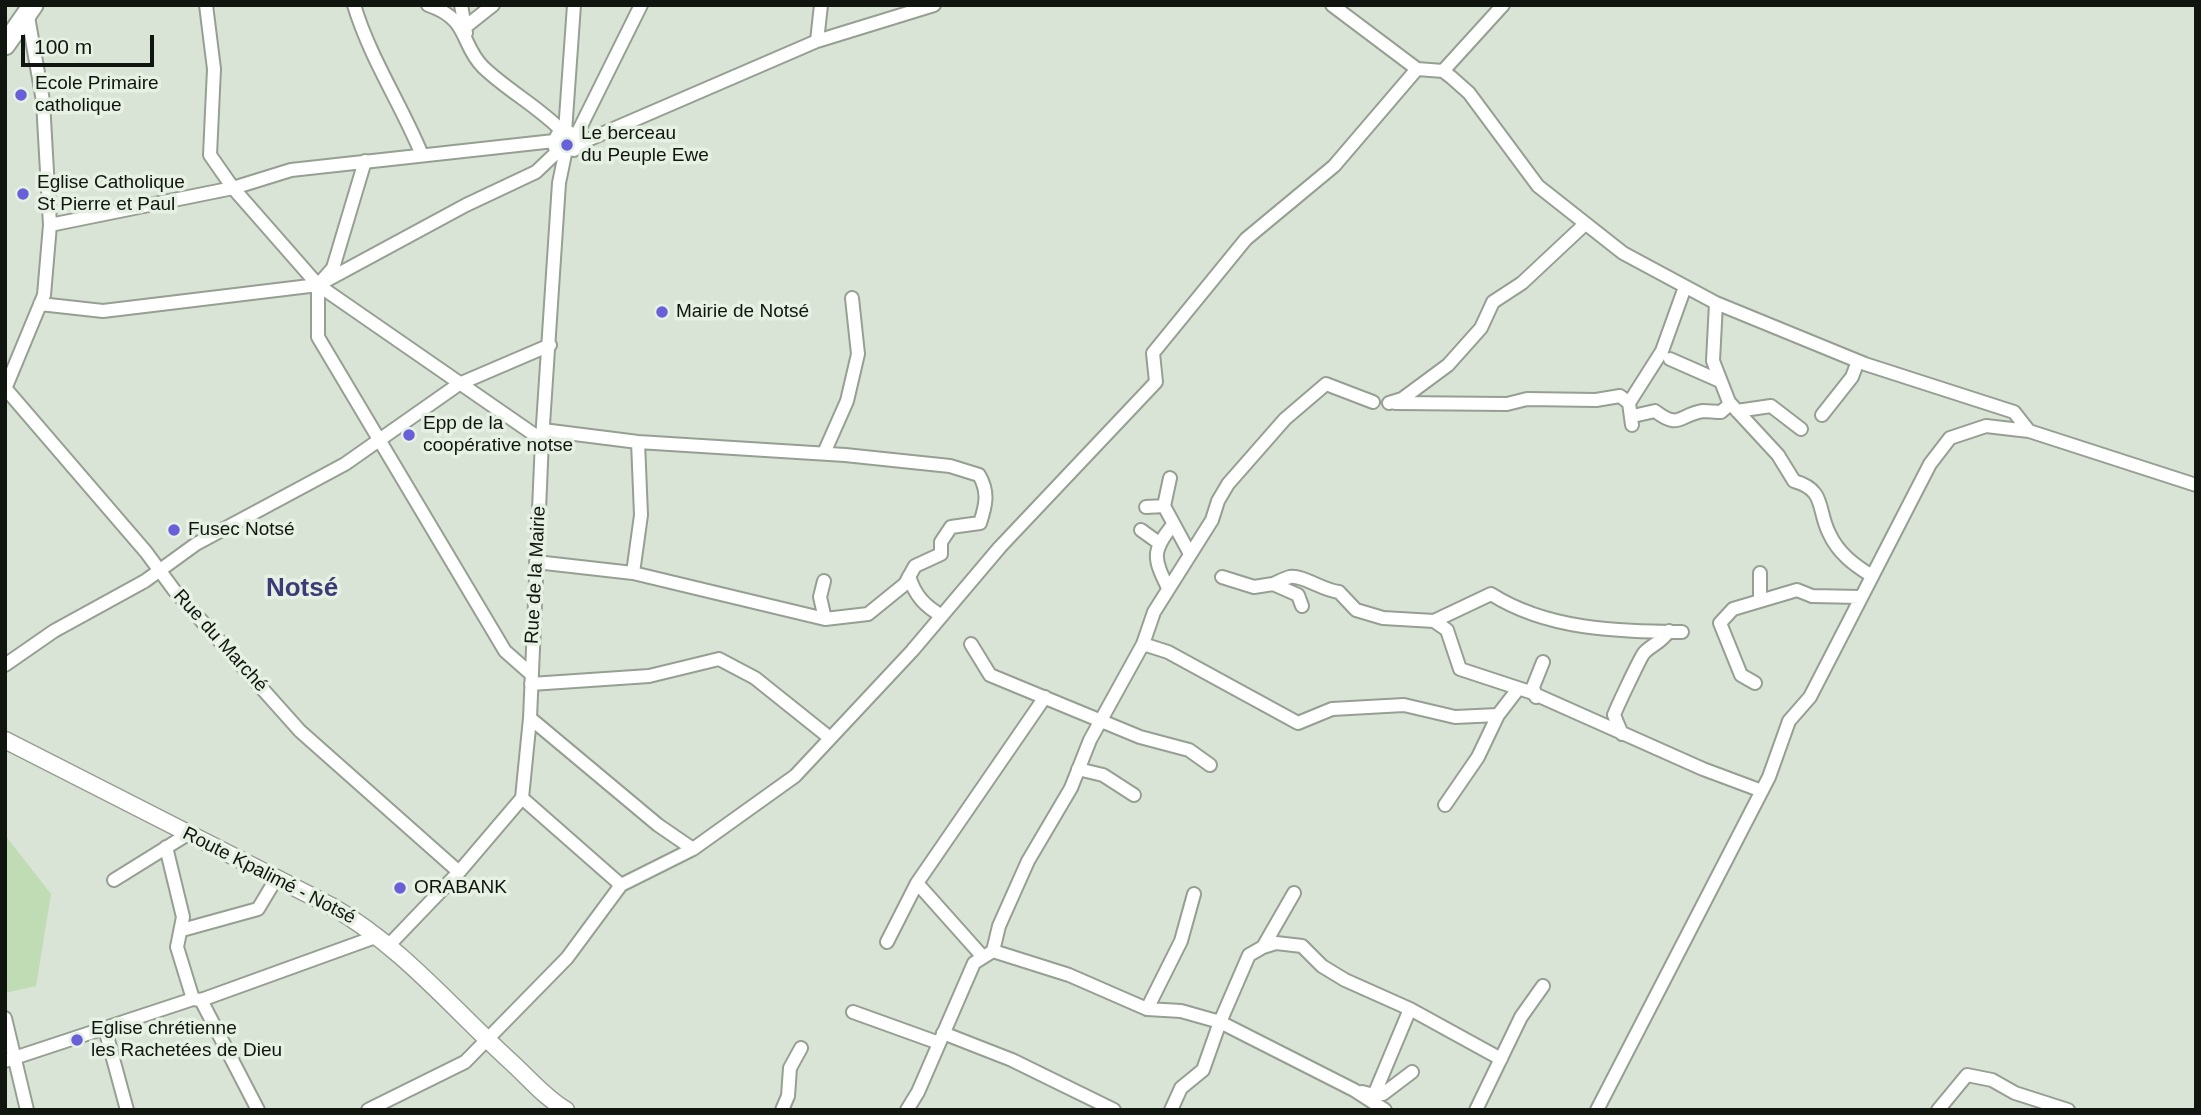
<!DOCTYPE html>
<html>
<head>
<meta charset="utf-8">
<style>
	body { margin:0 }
	#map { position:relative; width:2201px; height:1115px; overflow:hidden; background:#dae4d6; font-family:Helvetica,sans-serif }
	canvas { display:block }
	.frame { position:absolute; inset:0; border:7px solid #111510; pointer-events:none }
	.scale { position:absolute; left:21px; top:35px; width:133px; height:32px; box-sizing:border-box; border:4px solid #111510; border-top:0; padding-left:9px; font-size:21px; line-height:24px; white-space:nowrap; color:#111510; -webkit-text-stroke:5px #e7f1e3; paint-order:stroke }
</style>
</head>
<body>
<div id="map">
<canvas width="2201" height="1115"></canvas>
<div class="frame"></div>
<div class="scale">100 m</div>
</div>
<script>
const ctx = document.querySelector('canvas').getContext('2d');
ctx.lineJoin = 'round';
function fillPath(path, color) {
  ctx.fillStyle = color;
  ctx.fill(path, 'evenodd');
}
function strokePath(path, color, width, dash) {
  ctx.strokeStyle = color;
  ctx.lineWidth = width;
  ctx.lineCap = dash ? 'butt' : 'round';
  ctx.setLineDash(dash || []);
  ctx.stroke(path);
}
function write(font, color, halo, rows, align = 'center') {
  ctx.font = font + ' Helvetica,sans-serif';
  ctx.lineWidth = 7;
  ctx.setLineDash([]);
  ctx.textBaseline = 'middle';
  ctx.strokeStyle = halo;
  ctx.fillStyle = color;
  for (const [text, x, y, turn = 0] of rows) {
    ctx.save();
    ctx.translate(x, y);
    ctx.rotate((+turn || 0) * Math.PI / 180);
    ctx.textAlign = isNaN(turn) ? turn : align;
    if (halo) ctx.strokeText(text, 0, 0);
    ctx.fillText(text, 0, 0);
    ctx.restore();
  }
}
fillPath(new Path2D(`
	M5,835L51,894L36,986L5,993Z`), '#bfdcb5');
const minor = new Path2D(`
	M206,5L214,69L210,155L233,188L318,285L542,440
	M354,5C370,58 401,104 422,155
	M428,5C470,19 460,44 483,67C508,91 539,107 563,132
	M461,5L466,33
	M1332,5L1417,69L1443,71L1451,77L1469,93L1538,186L1623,253L1716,303L1865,364L2014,412L2029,431
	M464,28L493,5
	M817,41L821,5
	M1443,71L1503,5
	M565,132L574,5
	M576,145L817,41L934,5
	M555,148L554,141L558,134L569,132L575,138
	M574,150L575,138L641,5
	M365,161L333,268L318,285V337L505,651L531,674
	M50,225L233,188L291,170L554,141
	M1716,303L1713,361L1729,402L1778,455L1794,481C1826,490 1817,509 1829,533C1838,553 1854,565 1872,576
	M40,304L103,311L318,285L466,205L536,172L558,151
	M1670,359L1720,381
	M5,388L146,552L174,590L300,731L459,872
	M5,389L44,295L50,225L43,101L27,11
	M1389,403L1402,399L1448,365L1481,328L1493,302L1522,283L1584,225
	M1395,403L1507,404L1527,399L1596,400L1620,396L1629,403
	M1737,411L1771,406L1801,429
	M1822,415L1852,377L1858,361
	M1633,416L1655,411C1680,430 1678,415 1703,411C1709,411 1715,412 1721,412L1730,404
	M1632,425L1629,403L1662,351L1685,287
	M824,453L847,401L858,354L852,298
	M1170,478L1164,506L1190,554
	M1146,507L1164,506
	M1141,530L1159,543
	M536,562L633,573L825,619L868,614L905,584L915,566L941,554V542L951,527L980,523C986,505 989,492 979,475L950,466L845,455L638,442L543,430
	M633,573L641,515L638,442
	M1760,573V601
	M909,576C915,596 925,606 942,616
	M1222,577L1254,587L1273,584L1298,595L1302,606
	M824,581L820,597L825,619
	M1273,584C1278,582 1285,578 1290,577C1303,575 1322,590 1339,592L1356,610L1383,618L1434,621L1491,594C1548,630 1615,631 1682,632
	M1168,588C1154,559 1151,552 1172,526
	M1434,621L1447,630L1460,669L1530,692L1703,769L1762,791
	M971,644L990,675L1140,737L1189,750L1210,765
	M1143,644L1168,652L1298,723L1332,709L1404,705L1455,717L1498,715L1518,689
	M5,665L54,631L145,581L196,544L345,464L459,384L550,345
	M1755,683L1741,675L1720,623L1733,609L1797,590L1812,596L1861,597
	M531,684L649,676L719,659L755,678L830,738
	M1536,697L1533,687L1543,662
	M530,718L658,825L693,849
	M1622,734L1614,715C1616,709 1641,656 1644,653C1651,645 1661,643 1669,631
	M1078,769L1103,775L1134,795
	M522,798L621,885
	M1445,805L1478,757L1498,715
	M166,847L183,917L177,947L193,999
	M114,880L188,834
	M182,930L258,909L276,879
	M887,942L917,883
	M389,945L459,872L522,798L530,718L542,440L559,183L565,154
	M1263,947L1276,943L1302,946L1322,966L1345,980L1410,1009L1501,1059
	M993,951L1069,975L1147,1009L1181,1011L1220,1022L1354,1090L1385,1110
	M983,957L917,883L1045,697
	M201,1000L258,1110
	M1147,1009L1181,941L1194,894
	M853,1012L939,1043
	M5,1018L27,1110
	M105,1029L127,1110
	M943,1033L1012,1060L1114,1110
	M5,1061L193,999L201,1000L378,936
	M1362,1092L1374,1095L1410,1009
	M1374,1095L1383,1094L1412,1072
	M368,1110L465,1062L567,958L621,885L693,849L795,776L912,651L1000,547L1156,382L1153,353L1246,239L1334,166L1417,69
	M782,1110L788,1096L790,1068L801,1048
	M907,1110L918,1092L974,963L993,951L999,926L1028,861L1071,788L1090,740L1143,644L1154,612L1212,520L1218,501L1228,484L1285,419L1326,384L1373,402
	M1171,1110L1181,1088L1203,1070L1220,1022L1249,955L1263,947L1294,893
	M1476,1110L1521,1017L1543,986
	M1597,1110L1769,777L1789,721L1810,697L1930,464L1950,438L1986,426L2029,431L2196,485
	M1938,1110L1967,1075L1992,1080L2015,1093L2068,1110`);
const major = new Path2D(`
	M5,740L333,907C402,947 452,1008 510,1061C528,1077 545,1098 566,1110`);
const highway = new Path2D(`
	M5,45L33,5`);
strokePath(minor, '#959f92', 16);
strokePath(major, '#959f92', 19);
strokePath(highway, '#959f92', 23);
strokePath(minor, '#fff', 12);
strokePath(major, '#fff', 16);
strokePath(highway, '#fff', 19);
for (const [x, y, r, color] of [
	[21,95,7,"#6960d9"],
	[567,145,7,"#6960d9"],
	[23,194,7,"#6960d9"],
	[662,312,7,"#6960d9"],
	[409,435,7,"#6960d9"],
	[174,530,7,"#6960d9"],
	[400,888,7,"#6960d9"],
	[77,1040,7,"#6960d9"]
]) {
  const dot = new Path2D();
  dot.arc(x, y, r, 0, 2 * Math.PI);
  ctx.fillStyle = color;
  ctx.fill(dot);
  strokePath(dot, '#e7f1e3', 2.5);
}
write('19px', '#111510', '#e7f1e3', [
	["Ecole Primaire",35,84],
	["catholique",35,106],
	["Le berceau",581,134],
	["du Peuple Ewe",581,156],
	["Eglise Catholique",37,183],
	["St Pierre et Paul",37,205],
	["Mairie de Notsé",676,312],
	["Epp de la",423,424],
	["coopérative notse",423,446],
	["Fusec Notsé",188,530],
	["ORABANK",414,888],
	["Eglise chrétienne",91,1029],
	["les Rachetées de Dieu",91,1051]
], 'left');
write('19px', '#111510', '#e7f1e3', [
	["Rue de la Mairie",536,575,-87],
	["Rue du Marché",220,641,48],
	["Route Kpalimé - Notsé",269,876,27]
]);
write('bold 26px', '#3d3b77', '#e7f1e3', [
	["Notsé",302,589]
]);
</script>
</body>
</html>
